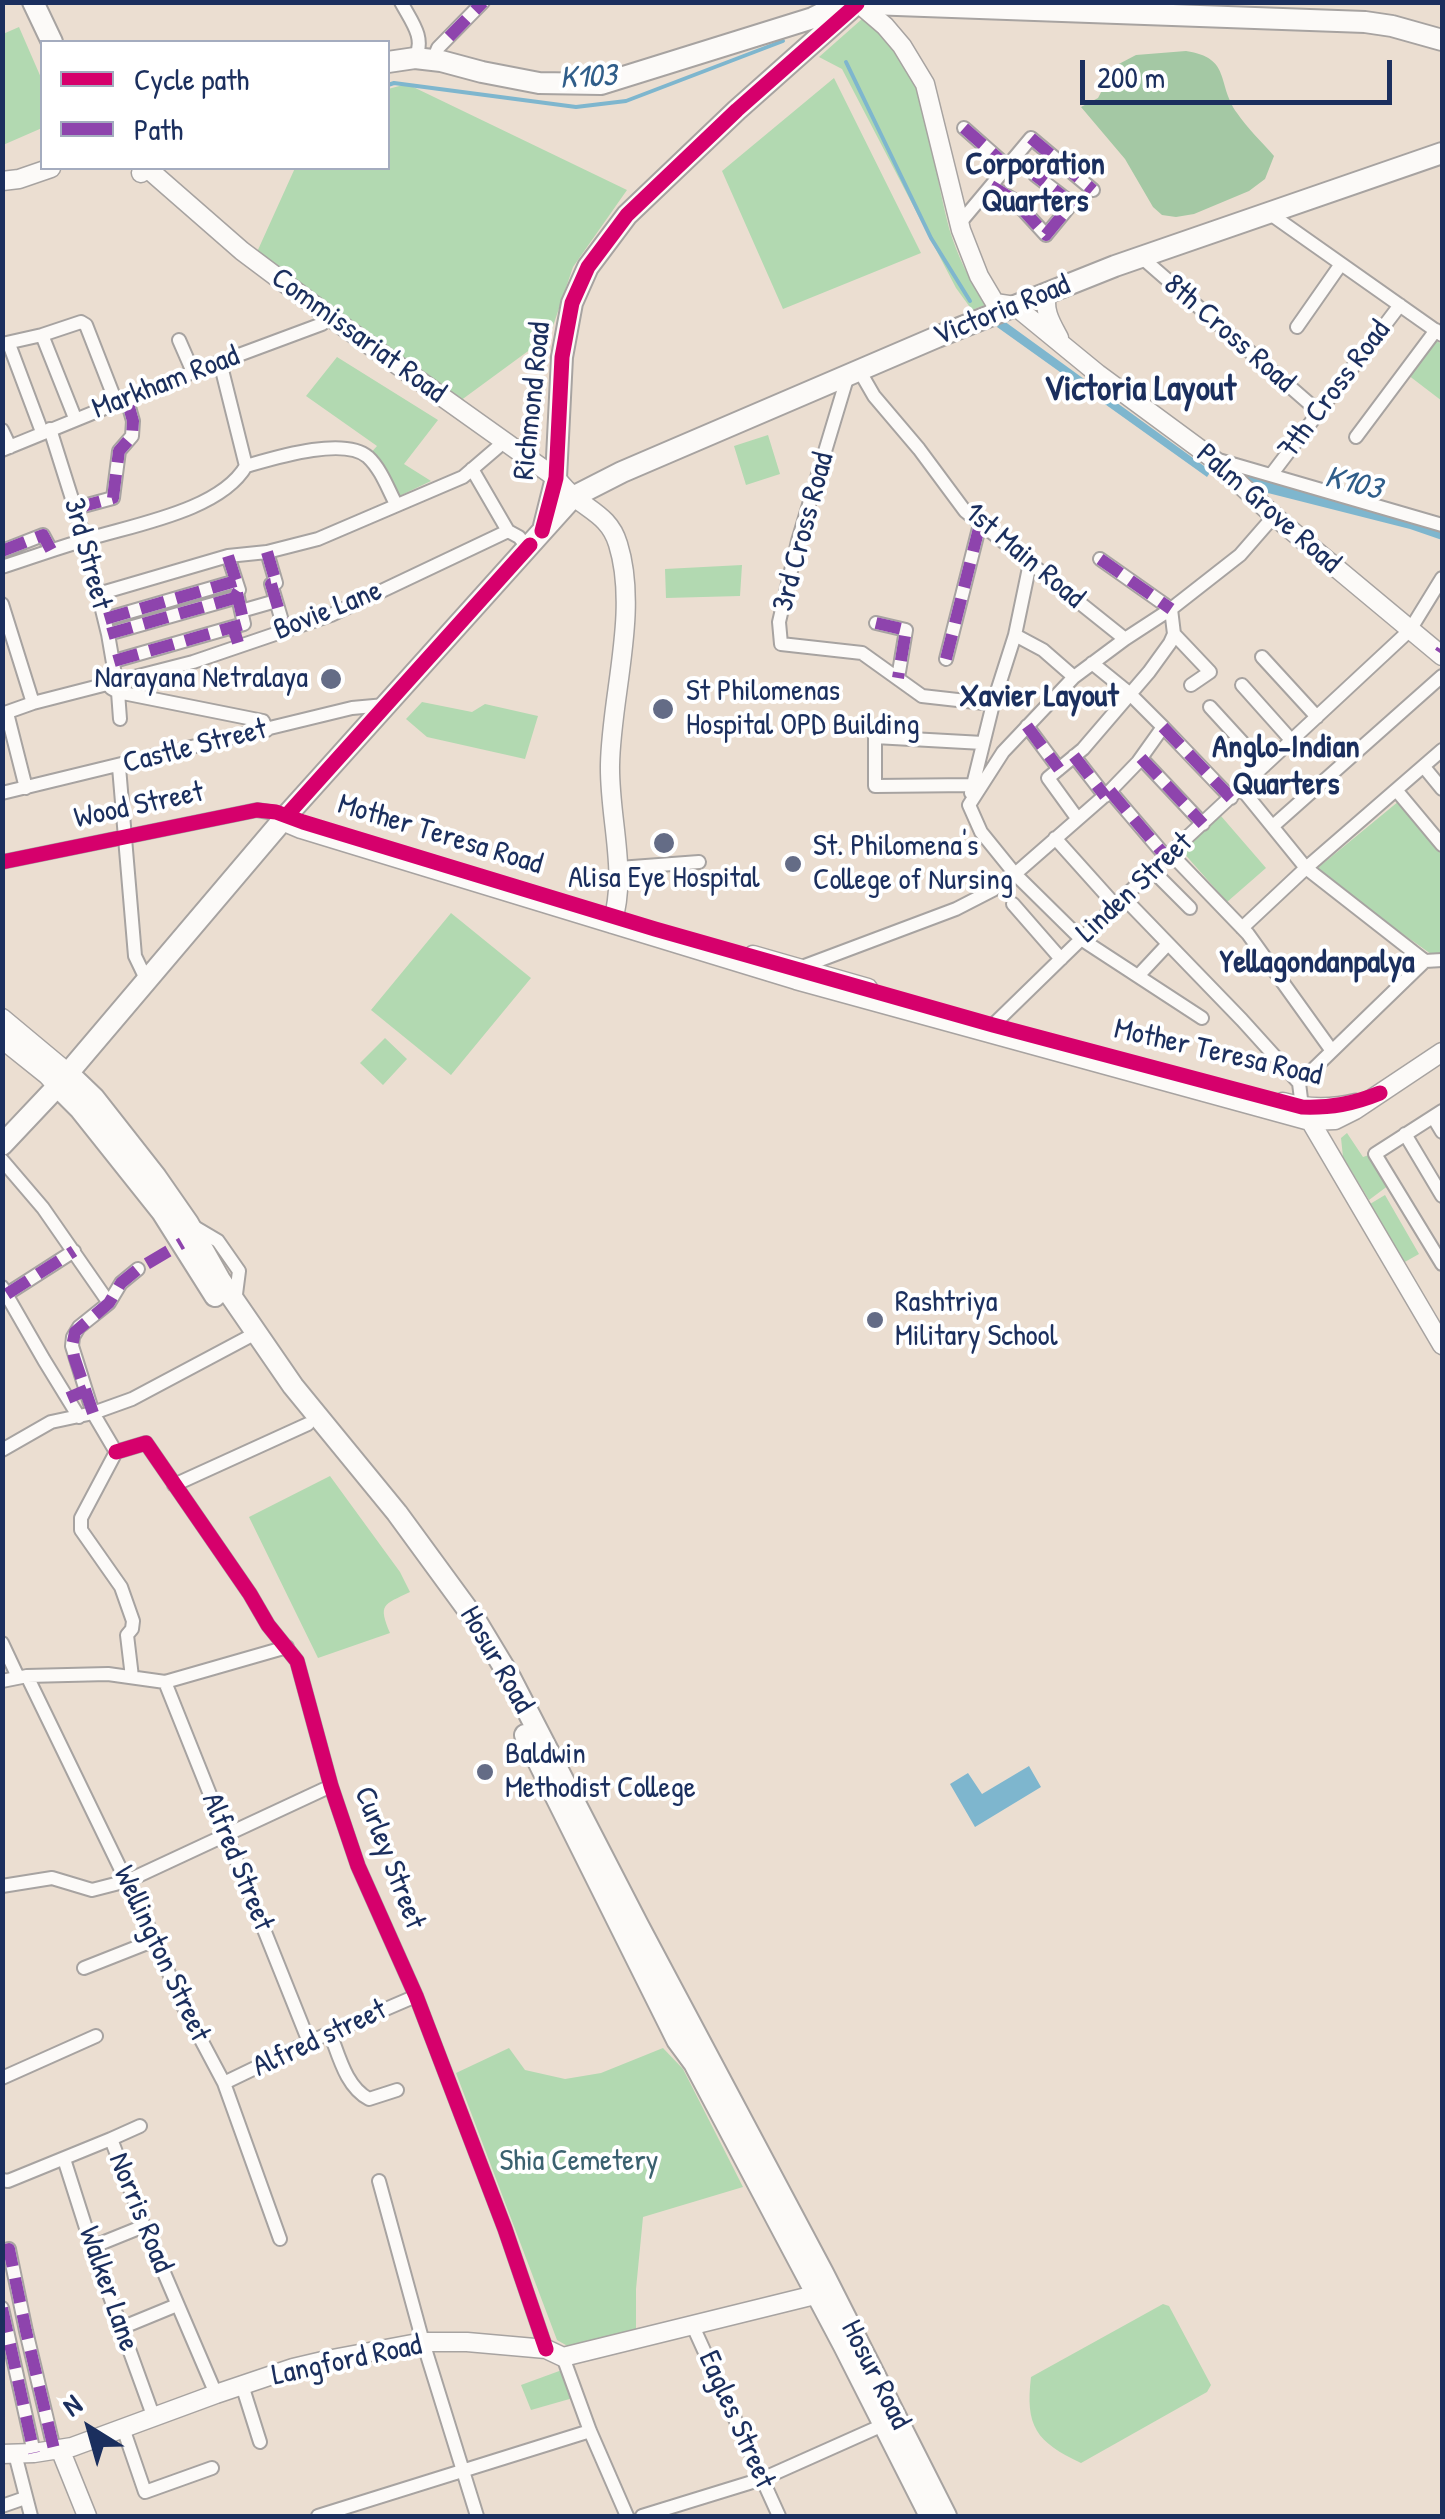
<!DOCTYPE html>
<html>
<head>
<meta charset="utf-8">
<style>
	body { margin:0 }
	#map { position:relative; width:1445px; height:2519px; overflow:hidden; background:#ebded1; font-family:"Patrick Hand",sans-serif }
	canvas { display:block }
	.frame { position:absolute; inset:0; border:5px solid #1b2f5e; pointer-events:none }
	.legend { position:absolute; left:40px; top:40px; width:350px; height:130px; box-sizing:border-box; background:#fff; border:2px solid #a4acbf; margin:0; padding:12px 18px; list-style:none; font-size:30px; color:#1b2f5e }
	.legend li { display:flex; align-items:center; gap:20px; height:50px }
	.legend b { width:50px; border:2px solid #a4acbf }
	.north { position:absolute; left:40px; top:2379px; width:100px; height:100px; -webkit-text-stroke:8px #fff; paint-order:stroke; rotate:323deg; font-size:28px; font-weight:700; line-height:40px; text-align:center; color:#1b2f5e }
	.north::after { content:''; display:block; margin:auto; width:35px; height:45px; background:#1b2f5e; clip-path:polygon(50% 0,100% 100%,50% 72%,0 100%) }
	.scale { position:absolute; left:1080px; top:60px; width:312px; height:45px; box-sizing:border-box; border:5px solid #1b2f5e; border-top:0; padding-left:12px; font-size:30px; line-height:35px; white-space:nowrap; color:#1b2f5e; -webkit-text-stroke:8px #fff; paint-order:stroke }
</style>
</head>
<body>
<div id="map">
<canvas width="1445" height="2519"></canvas>
<div class="frame"></div>
<ul class="legend">
<li><b style="height:12px;background:#d6006c"></b>Cycle path</li>
<li><b style="height:12px;background:#8e44ad"></b>Path</li>
</ul>
<div class="north">N</div>
<div class="scale">200 m</div>
</div>
<script>
const ctx = document.querySelector('canvas').getContext('2d');
ctx.lineJoin = 'round';
function fillPath(path, color) {
  ctx.fillStyle = color;
  ctx.fill(path, 'evenodd');
}
function strokePath(path, color, width, dash) {
  ctx.strokeStyle = color;
  ctx.lineWidth = width;
  ctx.lineCap = dash ? 'butt' : 'round';
  ctx.setLineDash(dash || []);
  ctx.stroke(path);
}
function write(font, color, halo, rows, align = 'center') {
  ctx.font = font + ' "Patrick Hand",sans-serif';
  ctx.lineWidth = 8;
  ctx.setLineDash([]);
  ctx.textBaseline = 'middle';
  ctx.strokeStyle = halo;
  ctx.fillStyle = color;
  for (const [text, x, y, turn = 0] of rows) {
    ctx.save();
    ctx.translate(x, y);
    ctx.rotate((+turn || 0) * Math.PI / 180);
    ctx.textAlign = isNaN(turn) ? turn : align;
    if (halo) ctx.strokeText(text, 0, 0);
    ctx.fillText(text, 0, 0);
    ctx.restore();
  }
}
fillPath(new Path2D(`
	M862,19C885,37 909,64 918,92C932,136 937,183 949,228C957,255 970,281 985,305L972,310L956,288L842,69L819,57Z
	M19,27L42,80V128L3,145V34Z
	M834,78L921,253L783,309L722,171Z
	M407,84L627,190L573,267L550,335L460,401L257,252L295,168H388V89Z
	M1436,340L1442,345V401L1408,375Z
	M337,357L438,420L404,464L431,481L391,500L368,456L377,446L306,396Z
	M768,435L780,474L746,485L734,446Z
	M742,565L740,596L666,598L665,569Z
	M422,702L472,712L485,704L538,716L525,759L427,737L406,719Z
	M1399,801L1442,852V957L1431,954L1314,871Z
	M1221,816L1266,868L1227,902L1182,851Z
	M451,913L531,978L451,1075L371,1010Z
	M385,1038L407,1059L383,1085L360,1063Z
	M1347,1133L1363,1157L1369,1155L1389,1185L1369,1200L1343,1157L1341,1138Z
	M1385,1195L1419,1254L1403,1263L1370,1204Z
	M330,1476L400,1572L410,1592C383,1605 378,1604 390,1633L318,1658L249,1517Z
	M509,2048L525,2070L565,2079L601,2073L663,2048L683,2069L743,2187L643,2217L636,2289V2333L571,2348L557,2340L456,2073Z
	M1163,2304L1169,2306L1211,2385L1207,2392L1081,2463C1036,2442 1025,2426 1031,2377Z
	M562,2370L573,2398L531,2410L521,2385Z`), '#b2d9b1');
fillPath(new Path2D(`
	M1186,51C1232,58 1216,83 1237,113C1247,128 1262,142 1274,156L1265,179L1249,191L1194,214L1176,217L1162,215L1153,207L1125,159L1081,107L1098,98L1115,66L1136,55Z`), '#a4c8a4');
fillPath(new Path2D(`
	M1004,321L1211,471L1207,477L997,327L1000,322Z
	M1240,471L1442,526V540L1410,529L1264,492Z
	M1029,1766L1041,1787L975,1827L950,1784L968,1773L982,1794Z`), '#7eb6ce');
strokePath(new Path2D(`
	M846,62L931,238L970,301
	M388,85L394,83L576,107L626,101L783,41`), '#7eb6ce', 4);
const street = new Path2D(`
	M401,2C411,21 426,38 415,58
	M433,60L438,48L483,2
	M964,128L1008,167
	M991,186L1014,200L1046,235L1069,207L1070,202L1035,175
	M1269,213L1442,335
	M959,224L1031,138L1093,190
	M1140,256L1319,412
	M1297,327L1341,264
	M42,335L75,418
	M179,340L193,372
	M2,344L42,335L81,322L86,325L116,402
	M9,344L42,432
	M220,362L246,466C274,458 344,436 368,457C381,469 388,489 396,504
	M859,370L874,396L919,449L965,511L1125,639
	M848,375L798,541L779,622L781,644L862,653L922,696L993,704
	M50,429L85,540L108,634L118,692L263,721L267,730
	M2,430L10,447
	M1356,437L1436,330
	M2,450L193,372L322,324L330,317
	M1215,459L1442,525
	M472,469L508,531
	M1271,475L1400,305
	M76,508L113,498L119,451L132,436L133,421L127,400
	M2,551L43,535L51,550
	M267,552L276,583L271,584L285,631
	M228,556L239,590L237,593L244,624L233,627L234,631
	M2,567C30,558 57,548 85,540C132,525 220,511 246,466
	M98,594L228,556L267,552L318,539L463,477L498,447
	M2,604L33,703
	M241,611L276,601
	M105,619L236,581
	M876,623L906,630L898,678
	M108,634L238,597
	M1174,634L1210,672L1191,685
	M1015,635L1043,650L1074,677
	M1262,657L1317,717
	M946,659L980,524
	M114,661L233,627
	M1242,685L1292,741
	M111,688L118,692L120,719
	M1210,707L1264,766
	M7,713L26,788
	M2,714L33,703L193,662L331,615L508,531L519,537L528,548
	M1027,726L1059,769
	M1163,727L1231,798
	M1074,756L1105,796
	M1141,758L1203,824
	M119,767L135,956L147,981
	M1424,767L1442,789
	M973,785L875,786V737L983,743
	M1241,788L1306,868L1425,961L1442,960
	M1110,791L1167,858
	M1397,791L1442,845
	M2,793L352,708L385,705
	M971,793L993,704L1015,635L1030,563
	M1077,818L1048,778L1083,749L1149,672L1170,643L1174,634L1171,609L1100,559
	M1273,826L1442,676
	M1055,838L1116,906
	M1171,854L1248,934L1332,1051
	M2,862L257,810L287,815
	M619,868L699,862
	M1152,870L1190,908
	M1124,898L1242,1020L1299,1083L1302,1107
	M1013,904L1061,959
	M1242,928L1306,868L1442,750
	M799,968L956,909L993,890L1015,874L1110,791L1138,762L1163,727L1129,693L1092,663
	M1138,976L1167,945
	M1202,1018L1081,939L1015,874L981,832L969,805L1003,752L1074,677L1125,639L1171,609L1240,555L1274,516
	M989,1034L993,1025L1152,870L1410,630L1442,578
	M1299,1083L1425,961
	M1442,1111L1375,1154L1442,1264
	M1433,1117L1442,1132
	M1405,1134L1442,1196
	M2,1160L43,1208L109,1303
	M191,1225L218,1241L239,1271L235,1302
	M2,1287L44,1360L79,1417
	M7,1294L74,1251
	M2,1450L51,1422L93,1413L132,1399L256,1333
	M116,1452L146,1443L250,1594L268,1625L297,1661L331,1786L358,1866L416,1996L505,2229L546,2349
	M116,1452L81,1518V1530L121,1587L133,1621L132,1629L127,1635L132,1677
	M116,1452L93,1413L72,1346L73,1337L79,1327L109,1303L121,1283L138,1269
	M174,1485L308,1424
	M2,1643L18,1677
	M27,1676L155,1940L181,2002L224,2083L280,2239
	M2,1681L27,1676L108,1674L165,1682L287,1647
	M165,1682L309,2042
	M2,1886L52,1878L92,1890L127,1881L331,1786
	M84,1968L155,1940
	M330,2033C339,2056 346,2087 369,2099L397,2090
	M2,2078L96,2036
	M224,2083L309,2042L416,1996
	M111,2139L140,2126
	M64,2159L92,2247L154,2418
	M2,2180L8,2181L111,2139L144,2226L216,2394
	M379,2181L423,2342L477,2516
	M92,2247L144,2226
	M2,2251L9,2249L26,2331L54,2449
	M2,2308L34,2453
	M692,2324L779,2516
	M121,2328L177,2305
	M563,2357L590,2431L627,2516
	M242,2385L260,2442
	M123,2428L145,2492L212,2468
	M15,2454L31,2516
	M2,2506L25,2498
	M318,2516L590,2431
	M642,2516L762,2479L883,2425`);
const secondary = new Path2D(`
	M857,2L885,26L902,46L925,84L961,230L979,276L995,303L1015,306L1098,374L1212,458L1274,516L1442,656
	M141,173L147,168L242,251L330,317L556,478C561,484 566,490 572,495C590,511 610,517 618,544C639,611 611,696 610,765C609,818 628,872 612,924
	M2,181L19,179L51,168
	M1047,292C1043,311 1051,323 1059,338
	M282,821L301,829L796,980L1310,1121L1335,1120L1355,1110L1442,1052
	M753,955L868,988
	M2,1018L68,1073
	M2,1039L47,1075L57,1086
	M1283,1102C1308,1109 1331,1109 1356,1103
	M1305,1112L1442,1345
	M60,2449L87,2516
	M2,2454L34,2453L72,2447L216,2394L293,2368L327,2360L423,2342H467L546,2349L563,2357L827,2292`);
const primary = new Path2D(`
	M33,2L52,42
	M388,62L415,58L441,61L482,72L539,83L601,84L813,18L842,3L1365,22L1392,26L1442,40
	M544,526L556,478L562,357L572,303L588,267L627,215L737,110L855,5
	M68,1073L94,1098L156,1177L188,1223L220,1280L293,1386L397,1513L476,1621L511,1679L638,1925L823,2273L946,2516
	M57,1086L80,1109L162,1212L215,1296
	M2,1145L52,1092L287,815L573,497L622,472L937,337L1115,266L1442,153
	M525,1735L677,2040L694,2063L844,2346L930,2516`);
strokePath(street, '#a7a3a1', 16);
strokePath(secondary, '#a7a3a1', 21);
strokePath(primary, '#a7a3a1', 24);
strokePath(street, '#fcfaf8', 12);
strokePath(secondary, '#fcfaf8', 18);
strokePath(primary, '#fcfaf8', 20);
strokePath(new Path2D(`
	M449,37L483,2
	M964,128L1008,167
	M1031,138L1093,190
	M991,186L1014,200L1046,235L1069,207L1070,202L1035,175
	M76,508L113,498L119,451L132,436L133,421L127,400
	M2,551L43,535L51,550
	M267,552L276,583L271,584L285,631
	M228,556L239,590L237,593L244,624L233,627L239,646
	M1100,559L1171,609
	M105,619L236,581
	M876,623L906,630L898,678
	M108,634L238,597
	M1440,653L1442,650
	M946,659L980,524
	M114,661L233,627
	M1027,726L1059,769
	M1163,727L1231,798
	M1074,756L1105,796
	M1141,758L1203,824
	M1110,791L1167,858
	M7,1294L74,1251
	M68,1398L87,1390
	M93,1413L74,1357L72,1346L75,1332L109,1303L121,1283L138,1269L182,1243
	M2,2251L9,2249L26,2331L54,2449
	M2,2308L34,2453`), '#8e44ad', 12, [25, 12]);
strokePath(new Path2D(`
	M542,531L556,478L562,357L572,303L588,267L627,215L737,110L857,4
	M287,815L530,545
	M2,862L257,810L276,812L303,822L655,929L993,1025L1302,1107C1331,1108 1353,1104 1380,1093
	M116,1452L146,1443L250,1594L268,1625L297,1661L331,1786L358,1866L416,1996L505,2229L546,2349`), '#d6006c', 15);
for (const [x, y, r, color] of [
	[331,679,12,"#646c86"],
	[663,709,12,"#646c86"],
	[664,843,12,"#646c86"],
	[793,864,10,"#646c86"],
	[875,1320,10,"#646c86"],
	[485,1772,10,"#646c86"]
]) {
  const dot = new Path2D();
  dot.arc(x, y, r, 0, 2 * Math.PI);
  ctx.fillStyle = color;
  ctx.fill(dot);
  strokePath(dot, '#fff', 4);
}
write('30px', '#1b2f5e', '#fff', [
	["Victoria Road",1002,311,-22],
	["8th Cross Road",1229,334,41],
	["Commissariat Road",358,336,36],
	["Markham Road",166,383,-21],
	["7th Cross Road",1335,390,-53],
	["Richmond Road",533,401,-84],
	["Palm Grove Road",1268,509,41],
	["3rd Cross Road",804,532,-75],
	["3rd Street",87,554,75],
	["1st Main Road",1024,556,40],
	["Bovie Lane",328,611,-22],
	["Castle Street",195,747,-14],
	["Wood Street",139,806,-12],
	["Mother Teresa Road",440,835,17],
	["Linden Street",1135,888,-43],
	["Mother Teresa Road",1218,1053,13],
	["Hosur Road",496,1660,60],
	["Curley Street",389,1858,69],
	["Alfred Street",237,1862,68],
	["Wellington Street",161,1954,65],
	["Alfred street",320,2039,-25],
	["Norris Road",140,2213,68],
	["Walker Lane",108,2289,71],
	["Langford Road",347,2361,-12],
	["Hosur Road",875,2375,63],
	["Eagles Street",736,2420,66]
]);
write('30px', '#1b2f5e', '#fff', [
	["Narayana Netralaya",308,679,"right"],
	["St Philomenas",686,692],
	["Hospital OPD Building",686,726],
	["St. Philomena's",813,847],
	["College of Nursing",813,881],
	["Alisa Eye Hospital",664,879,"center"],
	["Rashtriya",895,1303],
	["Military School",895,1337],
	["Baldwin",505,1755],
	["Methodist College",505,1789]
], 'left');
write('30px', '#3a616f', '#fff', [
	["Shia Cemetery",579,2162]
]);
write('italic 32px', '#305e8a', '#fff', [
	["K103",588,78,-3],
	["K103",1353,484,14]
]);
write('bold 32px', '#1b2f5e', '#fff', [
	["Corporation",1035,165],
	["Quarters",1035,202],
	["Xavier Layout",1039,697],
	["Anglo-Indian",1286,748],
	["Quarters",1286,785],
	["Yellagondanpalya",1317,963]
]);
write('bold 35px', '#1b2f5e', '#fff', [
	["Victoria Layout",1140,391]
]);
</script>
</body>
</html>
